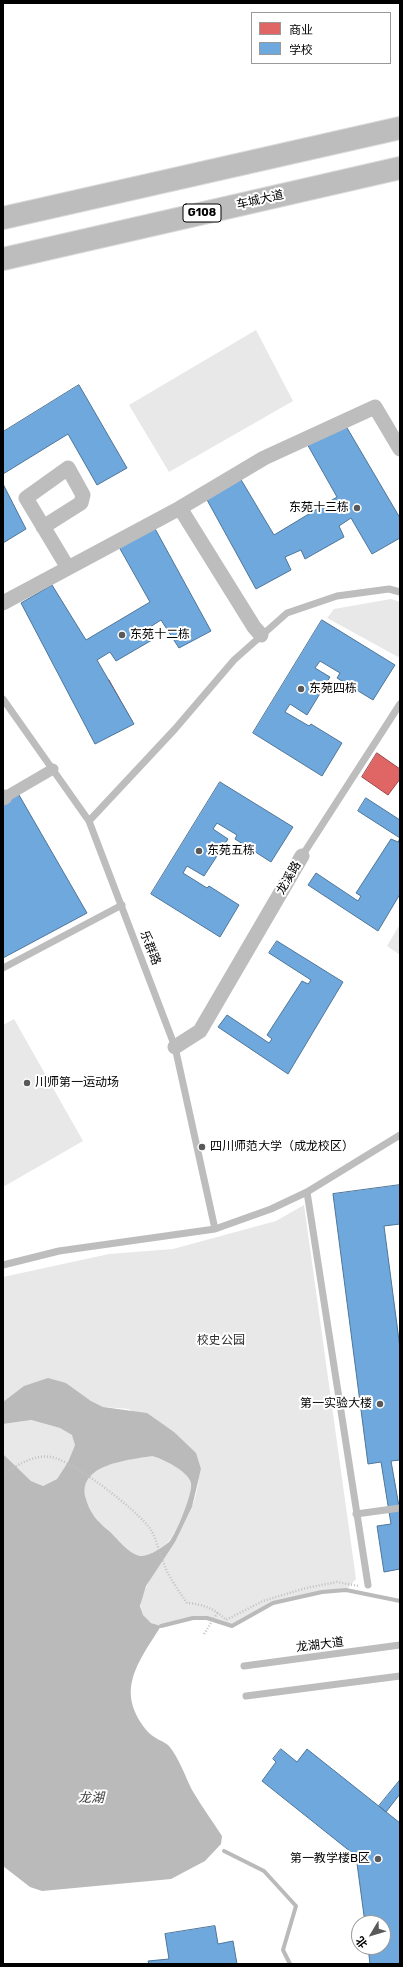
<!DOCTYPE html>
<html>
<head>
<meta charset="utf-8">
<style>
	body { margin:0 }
	#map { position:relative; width:403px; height:1967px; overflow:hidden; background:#fff; font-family:Rubik,"Noto Sans SC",sans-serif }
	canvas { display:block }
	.frame { position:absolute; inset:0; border:4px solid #000; pointer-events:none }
	.legend { position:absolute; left:251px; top:12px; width:140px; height:52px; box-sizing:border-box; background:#fff; border:1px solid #999; margin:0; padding:5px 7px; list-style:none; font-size:12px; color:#000 }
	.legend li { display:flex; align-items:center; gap:8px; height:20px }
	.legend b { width:20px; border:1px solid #999 }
	.north { position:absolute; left:351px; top:1915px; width:40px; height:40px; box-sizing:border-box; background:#fff; border:1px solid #999; border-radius:50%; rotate:232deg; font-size:11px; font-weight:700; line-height:16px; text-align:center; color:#000 }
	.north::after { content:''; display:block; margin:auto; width:14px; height:18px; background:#595959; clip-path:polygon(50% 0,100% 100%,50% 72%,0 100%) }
</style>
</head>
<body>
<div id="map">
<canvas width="403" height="1967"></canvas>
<div class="frame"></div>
<ul class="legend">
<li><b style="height:11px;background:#e06666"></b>商业</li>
<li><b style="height:11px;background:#6fa8dc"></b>学校</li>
</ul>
<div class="north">北</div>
</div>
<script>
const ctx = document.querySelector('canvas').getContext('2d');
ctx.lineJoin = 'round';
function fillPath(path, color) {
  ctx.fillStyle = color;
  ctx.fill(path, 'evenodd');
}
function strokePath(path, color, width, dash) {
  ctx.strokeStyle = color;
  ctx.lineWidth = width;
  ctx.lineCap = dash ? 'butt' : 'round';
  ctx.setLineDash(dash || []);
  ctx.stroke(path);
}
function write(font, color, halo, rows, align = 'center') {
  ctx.font = font + ' Rubik,"Noto Sans SC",sans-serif';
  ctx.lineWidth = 4;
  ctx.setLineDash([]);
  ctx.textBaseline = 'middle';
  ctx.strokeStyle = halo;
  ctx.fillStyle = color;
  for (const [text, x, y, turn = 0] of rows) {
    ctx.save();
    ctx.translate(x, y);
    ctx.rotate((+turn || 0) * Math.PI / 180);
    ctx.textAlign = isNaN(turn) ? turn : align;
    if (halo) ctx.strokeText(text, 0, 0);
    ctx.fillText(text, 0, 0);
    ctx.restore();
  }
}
fillPath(new Path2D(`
	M256,330L293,401L169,472L129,405Z
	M391,599L400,602V658L327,618L334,609Z
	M400,924V955L387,946Z
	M14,1019L83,1141L3,1187V1025Z
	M304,1205L356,1579L346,1590L322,1592L273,1603L232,1626C225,1624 218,1619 212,1618C193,1614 168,1631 152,1623C146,1621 141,1614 141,1607C139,1586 183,1532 192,1507C197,1495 198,1481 201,1469L129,1409L103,1407L91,1401L66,1383L3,1402V1277L109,1254L173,1249L276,1221Z
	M30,1420L60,1428L73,1435L75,1445L68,1462L57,1479L43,1486L31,1481L3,1454V1424Z
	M152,1456C163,1459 188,1471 191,1483C193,1494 176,1534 168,1542C163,1547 149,1556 142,1556C129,1555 115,1536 106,1528C96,1520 90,1512 86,1499C76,1463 129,1460 152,1456Z`), '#e8e8e8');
fillPath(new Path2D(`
	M48,1378L66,1383L91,1401L103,1407L147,1413L174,1432L196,1453L201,1469L192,1507L175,1542L146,1586L140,1606L143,1615L151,1623L161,1626C138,1663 113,1692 149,1733C155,1739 164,1741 169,1746C179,1758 185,1776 192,1790C201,1805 212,1821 222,1836L221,1844L205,1861L171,1879L42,1891L30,1887L3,1866V1454L31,1481L43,1486L57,1479L68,1462L75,1445L72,1435L60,1428L31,1420L3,1424V1402L24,1386ZM152,1456C163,1459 188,1471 191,1483C193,1493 176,1534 169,1542C163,1547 149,1556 142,1556C129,1555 117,1538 108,1530C97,1521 90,1513 86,1499C76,1464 129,1460 152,1456Z`), '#bababa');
const shops = new Path2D(`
	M109,680L132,721L123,726L100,685Z
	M377,753L400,769V779L388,795L362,777Z`);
fillPath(shops, '#e06666');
strokePath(shops, '#9d4747', 1);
const schools = new Path2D(`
	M79,385L127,468L97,485L68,434L3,474V432Z
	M343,421L400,518V538L372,554L351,518L339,526L344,537L305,559L301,550L285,557L291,570L256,589L206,498L240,478L274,535L337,497L306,442Z
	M3,484L26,529L3,543Z
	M153,525L211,631L179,648L161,620L147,629L152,640L116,661L110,652L97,660L134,724L95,744L21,603L52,585L86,640L150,602L119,547Z
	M322,620L395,665L373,700L337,678L340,673L320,661L315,668L330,677L307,715L290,704L285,712L309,726L311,724L342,743L322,776L253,733Z
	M220,782L293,827L271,862L235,839L237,835L217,823L213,829L228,839L204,876L187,866L183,873L207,888L209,886L239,905L220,937L151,894Z
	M19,795L87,913L3,958V804Z
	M366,798L400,820V838L358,811Z
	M400,838V894L378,931L308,885L316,873L358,901L361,896L356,893L391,839L398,842Z
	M277,941L343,982L288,1074L218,1027L227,1015L269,1043L272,1039L267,1035L302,981L308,984L311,980L269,953Z
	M400,1185V1224L384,1226L400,1348V1460L391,1461L400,1512V1569L384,1572L377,1526L391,1524L381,1462L368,1464L333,1194Z
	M281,1749L297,1762L307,1749L400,1823V1964H370L368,1947H383V1923H365L356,1856L262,1781L276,1762L273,1759Z
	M400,1780V1794L386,1812L379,1806Z
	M215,1926L218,1944L233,1941L237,1964H149L148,1961L169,1959L165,1934Z`);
fillPath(schools, '#6fa8dc');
strokePath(schools, '#4e769a', 1);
strokePath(new Path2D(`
	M161,1626L193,1618H207L232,1626L273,1603L322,1592L346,1590L400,1601
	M224,1851L264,1871L296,1906L283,1950L290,1964`), '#bababa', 4);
const trunk = new Path2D(`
	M3,218L400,128
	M3,259L400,168`);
strokePath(trunk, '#dbdbdb', 24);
strokePath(new Path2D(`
	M3,1474C17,1466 33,1454 51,1457C72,1460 139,1511 151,1530C157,1540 159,1553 164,1564C169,1578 179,1591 187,1603C203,1604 215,1609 226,1620L263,1601L306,1588L337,1582L359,1586
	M204,1634L218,1612`), '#c2c2c2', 2.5, [1, 2]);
strokePath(new Path2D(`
	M3,699L89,821L175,1047L215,1229
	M89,821L175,729L234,660L287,613L337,596L389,589L400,592
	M302,856L400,704
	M3,968L122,905
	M307,1192L368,1585
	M3,1265L59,1251L215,1229L271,1209L307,1192L400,1135
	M356,1514L400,1508
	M244,1666L400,1645
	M246,1696L400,1676`), '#bdbdbd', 7);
strokePath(new Path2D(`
	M5,797L53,769`), '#bdbdbd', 11);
strokePath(new Path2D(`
	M43,527L81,503L83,495L68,468L26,498L68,568
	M3,603L180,508
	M261,635L254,627L180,508L264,458L375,407L400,449
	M3,798L5,797
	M175,1047L200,1031L302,856`), '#bdbdbd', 15);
strokePath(trunk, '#bdbdbd', 22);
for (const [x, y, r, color] of [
	[357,508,4,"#595959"],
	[122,635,4,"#595959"],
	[301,689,4,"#595959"],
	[199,851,4,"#595959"],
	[27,1083,4,"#595959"],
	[202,1147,4,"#595959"],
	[380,1404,4,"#595959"],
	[378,1859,4,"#595959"]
]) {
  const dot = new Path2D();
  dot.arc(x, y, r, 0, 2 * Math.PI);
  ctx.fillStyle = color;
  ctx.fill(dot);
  strokePath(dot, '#fff', 1.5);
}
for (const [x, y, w] of [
	[202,213,38]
]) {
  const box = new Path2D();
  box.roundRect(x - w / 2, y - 9, w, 18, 3);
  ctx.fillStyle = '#fff';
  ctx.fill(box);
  strokePath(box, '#000', 1);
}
write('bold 11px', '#000', null, [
	["G108",202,213]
]);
write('12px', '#000', '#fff', [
	["车城大道",260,200,-13],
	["龙溪路",289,878,-60],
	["乐群路",150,948,69],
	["龙湖大道",320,1645,-7]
]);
write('12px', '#000', '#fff', [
	["东苑十三栋",349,508,"right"],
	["东苑十二栋",130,635],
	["东苑四栋",309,689],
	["东苑五栋",207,851],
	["川师第一运动场",35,1083],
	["四川师范大学（成龙校区）",210,1147],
	["第一实验大楼",372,1404,"right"],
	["第一教学楼B区",370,1859,"right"]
], 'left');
write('12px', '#2c2c2c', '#fff', [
	["校史公园",221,1341]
]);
write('italic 13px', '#3d3d3d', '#fff', [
	["龙湖",91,1798]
]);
</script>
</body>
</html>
